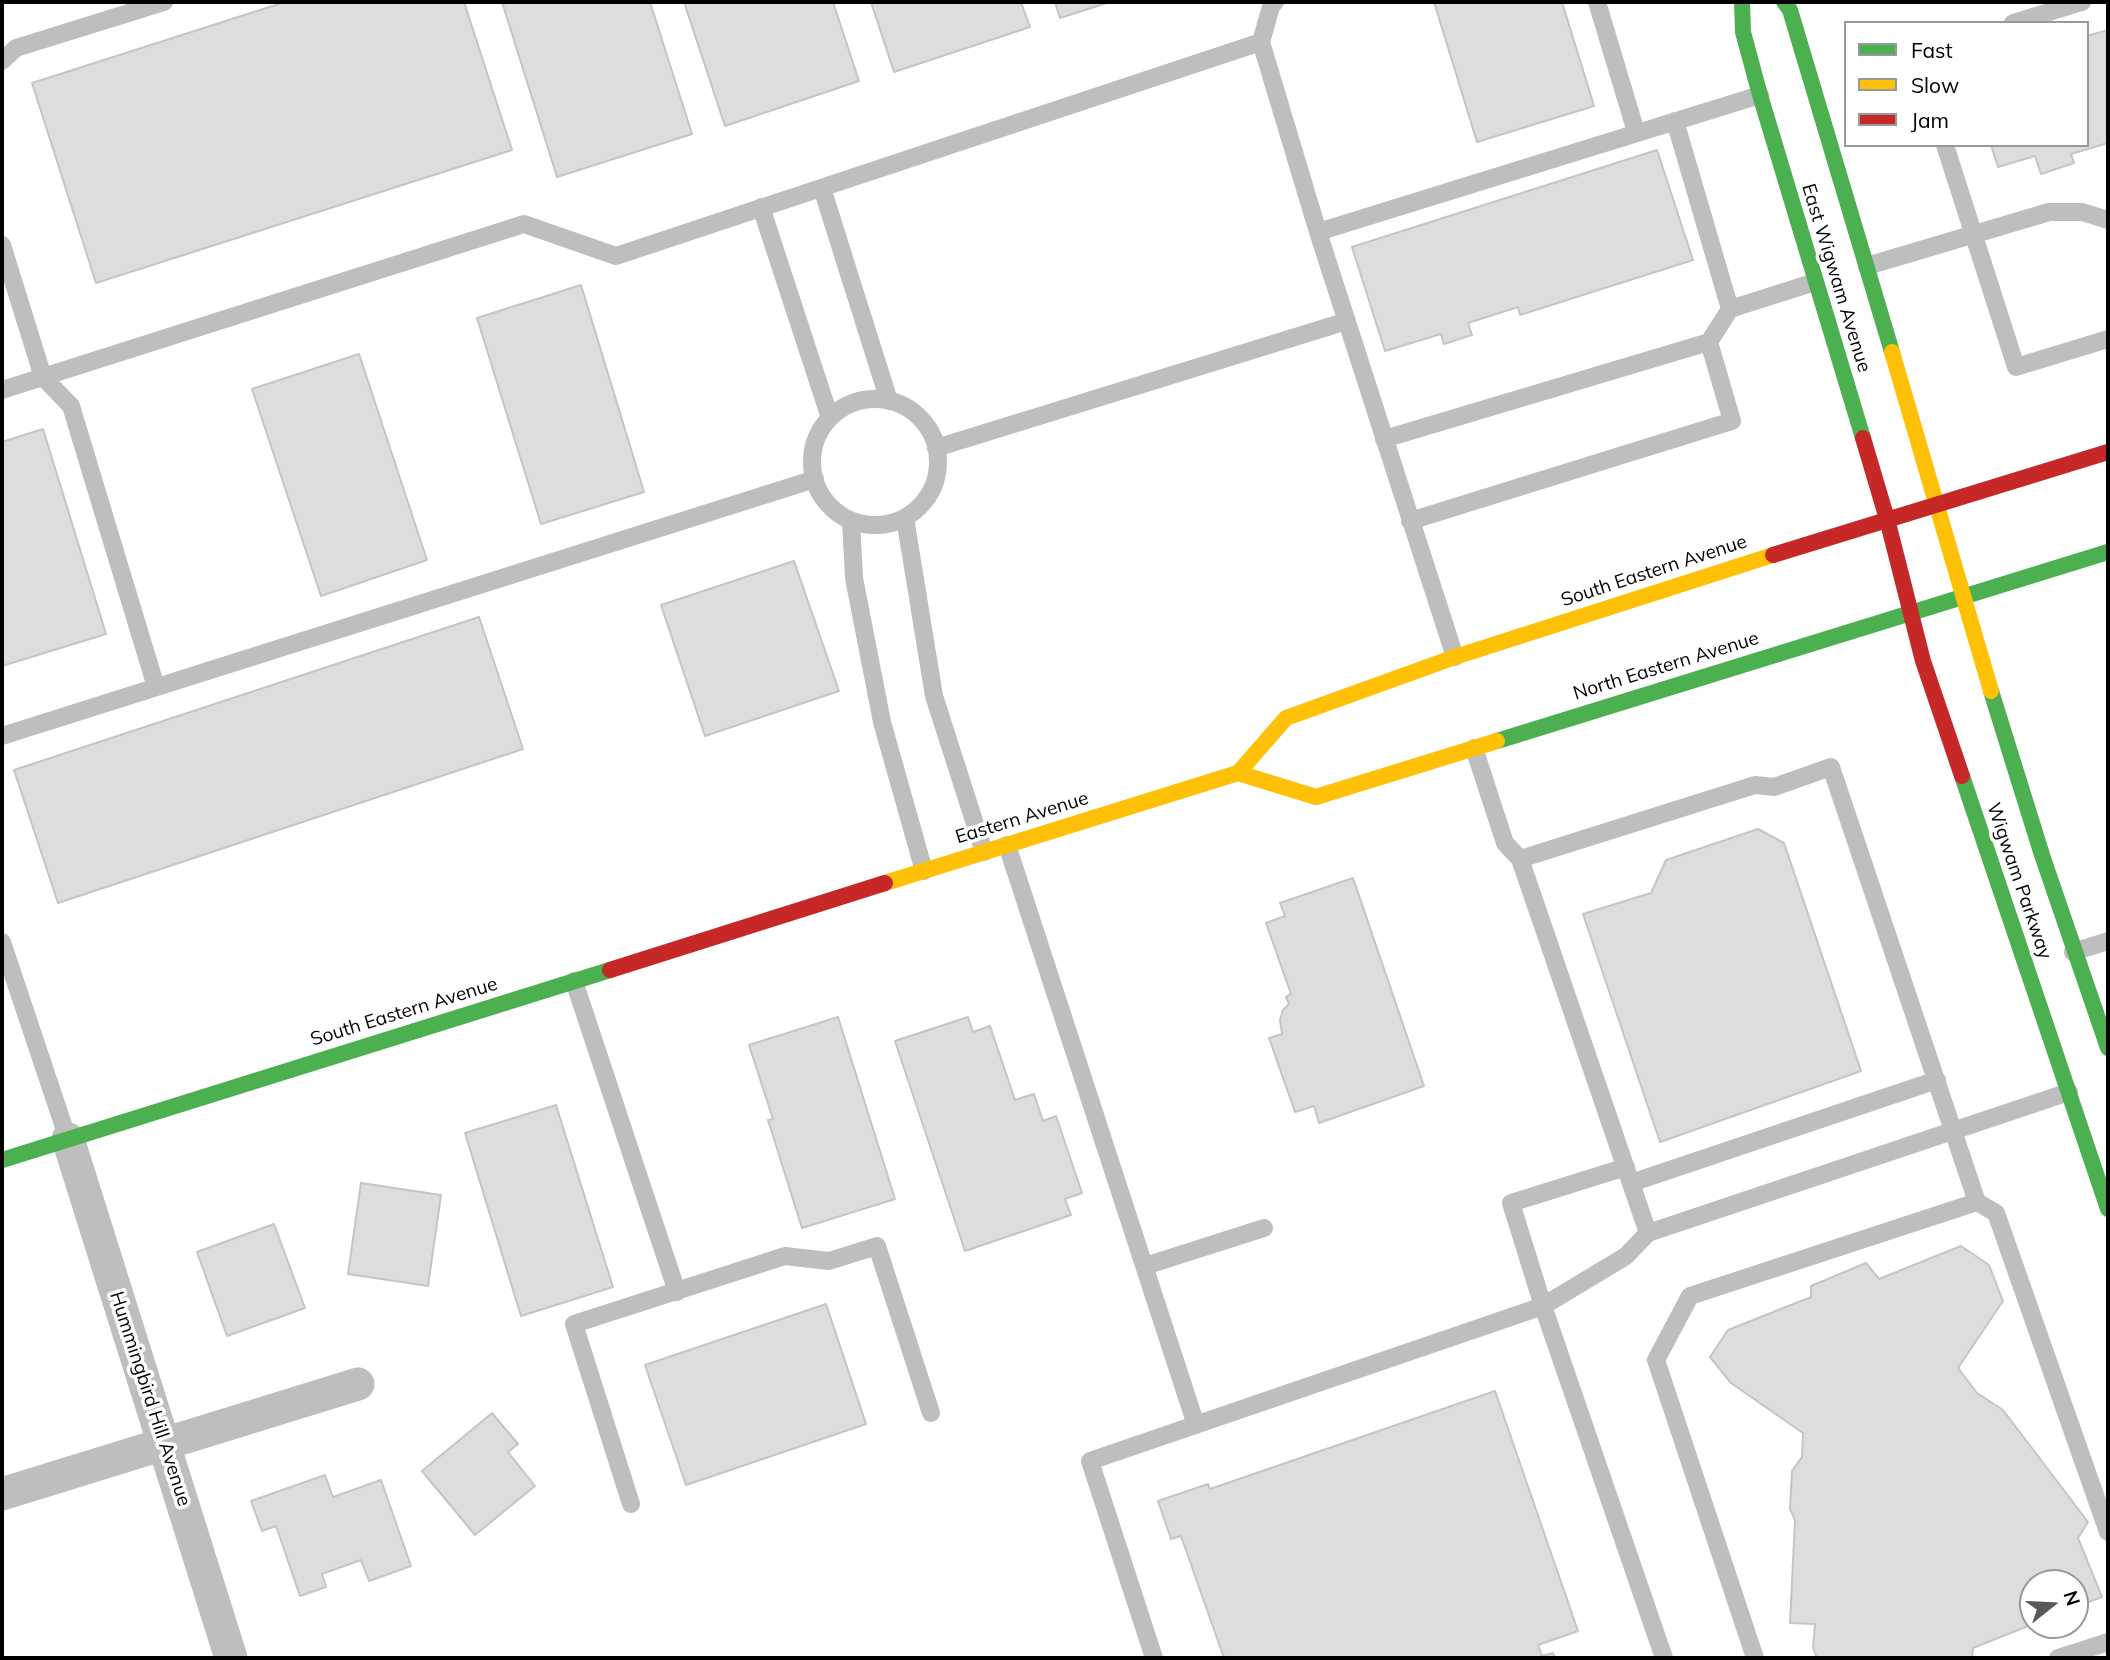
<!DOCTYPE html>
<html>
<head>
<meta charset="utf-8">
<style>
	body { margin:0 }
	#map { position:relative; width:2110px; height:1660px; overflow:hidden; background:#fff; font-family:Mulish,sans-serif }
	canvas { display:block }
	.frame { position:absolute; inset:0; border:4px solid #000; pointer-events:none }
	.legend { position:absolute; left:1844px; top:21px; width:245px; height:126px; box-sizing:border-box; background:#fff; border:2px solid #999; margin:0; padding:9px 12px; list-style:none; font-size:21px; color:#000 }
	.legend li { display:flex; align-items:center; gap:14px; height:35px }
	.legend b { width:35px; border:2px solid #999 }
	.north { position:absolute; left:2019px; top:1569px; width:70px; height:70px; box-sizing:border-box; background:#fff; border:2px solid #999; border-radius:50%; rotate:72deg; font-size:19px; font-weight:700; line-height:28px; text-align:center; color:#000 }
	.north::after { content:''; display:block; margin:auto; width:24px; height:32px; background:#595959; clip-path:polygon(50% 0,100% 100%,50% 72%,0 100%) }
</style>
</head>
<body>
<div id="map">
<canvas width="2110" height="1660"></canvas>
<div class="frame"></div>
<ul class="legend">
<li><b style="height:9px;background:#4caf50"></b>Fast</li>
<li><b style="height:9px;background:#ffc107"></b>Slow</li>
<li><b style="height:9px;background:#c62828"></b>Jam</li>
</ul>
<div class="north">N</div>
</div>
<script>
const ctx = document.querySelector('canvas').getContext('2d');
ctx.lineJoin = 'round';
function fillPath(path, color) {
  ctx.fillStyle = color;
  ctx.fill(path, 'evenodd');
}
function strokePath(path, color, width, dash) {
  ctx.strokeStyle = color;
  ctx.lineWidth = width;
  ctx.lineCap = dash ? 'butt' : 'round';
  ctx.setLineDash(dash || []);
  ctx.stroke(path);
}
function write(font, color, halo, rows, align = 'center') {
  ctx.font = font + ' Mulish,sans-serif';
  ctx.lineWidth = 7;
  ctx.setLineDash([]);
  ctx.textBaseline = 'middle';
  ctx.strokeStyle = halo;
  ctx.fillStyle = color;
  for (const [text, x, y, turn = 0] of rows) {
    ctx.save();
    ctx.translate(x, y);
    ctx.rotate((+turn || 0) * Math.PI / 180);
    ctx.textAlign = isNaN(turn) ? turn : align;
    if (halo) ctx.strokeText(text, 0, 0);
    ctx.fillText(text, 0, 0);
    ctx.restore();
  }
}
const building = new Path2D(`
	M285,2H464L512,150L96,283L32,83Z
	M502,2H650L692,134L557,177Z
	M684,2H833L859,81L725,126Z
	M871,2H1021L1030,27L894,72Z
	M1055,2H1110L1060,18Z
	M1434,2H1562L1594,106L1477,142Z
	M2108,30V143L2071,154L2074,163L2041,174L2035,156L1998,167L1991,145H2087V36Z
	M1657,150L1693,260L1520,315L1518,307L1468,323L1472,335L1444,344L1441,334L1385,351L1352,247Z
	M581,285L644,492L541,524L477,318Z
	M359,354L427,560L321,596L252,389Z
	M43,429L106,634L2,666V442Z
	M794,561L839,691L705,736L661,605Z
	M479,617L523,749L58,903L14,770Z
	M1758,829L1784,843L1861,1071L1660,1142L1583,914L1651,893L1666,860Z
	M1353,878L1424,1086L1319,1123L1314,1106L1295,1112L1269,1038L1282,1034L1280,1020L1283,1010L1289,1004L1286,997L1291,994L1266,923L1285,916L1280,903Z
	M838,1017L895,1199L802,1228L768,1120L773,1119L749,1045Z
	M968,1017L973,1032L990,1026L1015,1100L1034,1094L1043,1121L1056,1116L1082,1193L1065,1199L1071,1215L965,1251L895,1041Z
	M556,1105L613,1287L521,1316L465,1133Z
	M361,1183L441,1195L428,1286L348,1274Z
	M274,1224L305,1308L227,1336L197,1252Z
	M1961,1246L1989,1265L2003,1301L1958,1368L1977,1393L2003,1410L2088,1522L2078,1538L2102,1597L2075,1607V1583H2033V1624L1973,1648L1972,1658H1817L1813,1648L1815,1624L1790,1623L1795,1520L1790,1509L1792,1471L1802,1457L1803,1433L1731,1383L1710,1357L1728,1330L1811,1297V1286L1866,1263L1879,1279Z
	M826,1304L866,1424L686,1485L645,1365Z
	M1495,1391L1578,1631L1538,1645L1542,1656L1553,1653L1555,1658H1224L1181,1536L1171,1539L1158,1501L1208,1484L1210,1489Z
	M492,1413L518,1444L508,1452L535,1486L475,1535L422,1471Z
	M325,1475L333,1497L381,1480L411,1566L369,1581L361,1560L322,1574L326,1587L300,1596L276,1526L262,1531L251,1501Z`);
fillPath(building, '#ddd');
strokePath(building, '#c5c5c5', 2);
strokePath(new Path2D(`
	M1597,2L1636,132
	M2013,23L2082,2
	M1261,42L1318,232L1760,95
	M2,61L16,48L164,2
	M1675,121L1730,309
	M1945,145L2016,367L2108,339
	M822,188L889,401
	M761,207L830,418
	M1318,232L1455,657
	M2,245L43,377L71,406L156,687
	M1867,266L2049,212H2082L2108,220
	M2,390L524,224L616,256L1261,42L1272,3L1275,2
	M812 462a63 63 0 1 1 126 0a63 63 0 1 1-126 0Z
	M1384,439L1709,342L1730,309L1815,282
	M936,448L1347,321
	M905,518L934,696L984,852
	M851,521L854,578L882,722L924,871
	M1410,521L1732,421L1709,342
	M2,736L815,479
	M1474,748L1505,843L1520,859L1648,1233L2069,1092
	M1007,845L1196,1425
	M1520,859L1755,785L1774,787L1831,767L1977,1202
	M2,942L68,1139
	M2073,952L2108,941
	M574,981L677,1292
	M1631,1183L1937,1080
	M1648,1233L1626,1256L1543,1306L1664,1658
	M1145,1266L1264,1228
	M631,1504L574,1324L785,1256L829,1261L877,1246L931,1413
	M1154,1658L1090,1461L1543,1306L1511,1203L1626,1167
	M1755,1658L1656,1360L1690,1296L1977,1202L1996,1213L2108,1532
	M2058,1658L2108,1642`), '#bebebe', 18);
strokePath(new Path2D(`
	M68,1139L231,1658
	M2,1494L358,1384`), '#bebebe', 33);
strokePath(new Path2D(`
	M1742,2L1743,32L1760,95L1863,438
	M1784,2L1790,10L1892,352
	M1991,691L2042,855L2108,1048
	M1497,741L2108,552
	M1962,776L2108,1209
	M2,1160L610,970`), '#4caf50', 16);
strokePath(new Path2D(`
	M1892,352L1991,691
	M1238,773L1286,718L1455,657L1773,555
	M1238,773L1316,797L1497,741
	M885,883L1238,773`), '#ffc107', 16);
strokePath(new Path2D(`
	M1863,438L1887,519L1923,661L1962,776
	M1773,555L2108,452
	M610,970L885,883`), '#c62828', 16);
write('19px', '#000', '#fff', [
	["East Wigwam Avenue",1836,278,73],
	["South Eastern Avenue",1654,571,-18],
	["North Eastern Avenue",1666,666,-17],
	["Eastern Avenue",1022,818,-17],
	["Wigwam Parkway",2019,881,71],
	["South Eastern Avenue",404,1012,-17],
	["Hummingbird Hill Avenue",150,1399,72]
]);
</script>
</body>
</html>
